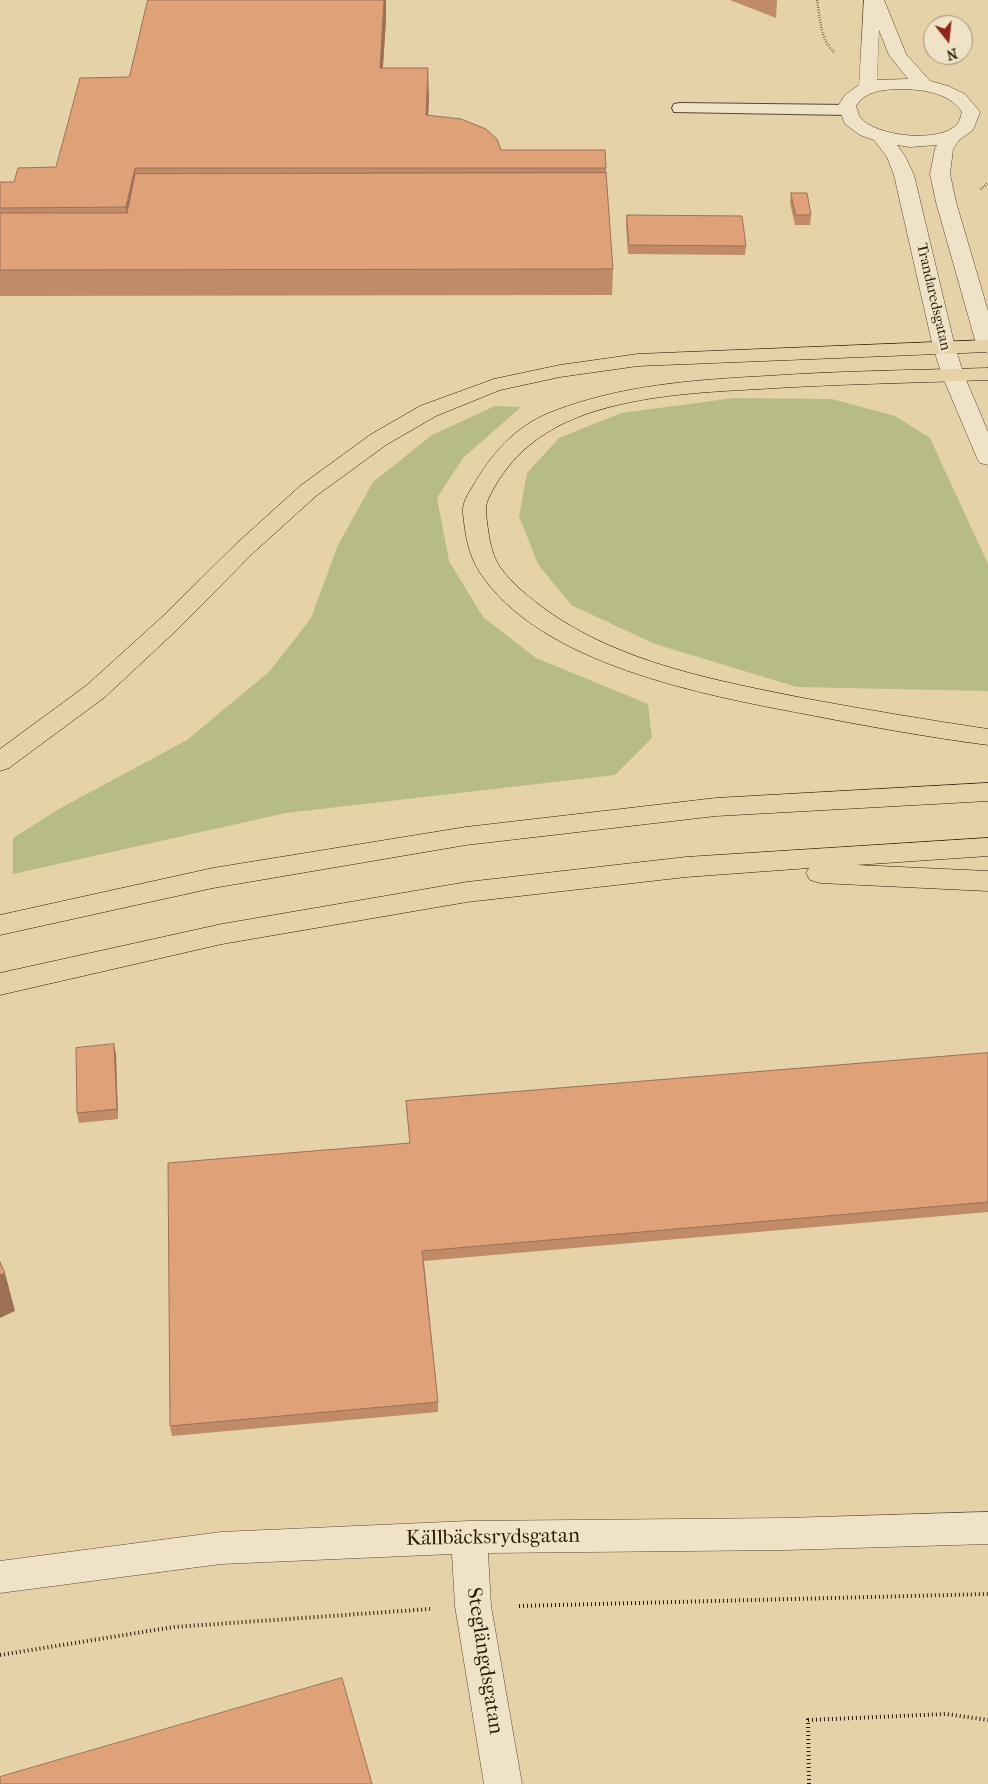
<!DOCTYPE html>
<html>
<head>
<meta charset="utf-8">
<style>
	body { margin:0 }
	#map { position:relative; width:988px; height:1784px; overflow:hidden; background:#e6d2a9; font-family:"IM FELL French Canon",serif }
	canvas { display:block }
	.north { position:absolute; left:923px; top:15px; width:50px; height:50px; box-sizing:border-box; background:#efe2c7; border:1px solid #a1927a; border-radius:50%; rotate:164deg; font-size:14px; font-weight:700; line-height:20px; text-align:center; color:#2c1906 }
	.north::after { content:''; display:block; margin:auto; width:18px; height:22px; background:#8f2418; clip-path:polygon(50% 0,100% 100%,50% 72%,0 100%) }
</style>
</head>
<body>
<div id="map">
<canvas width="988" height="1784"></canvas>
<div class="north">N</div>
</div>
<script>
const ctx = document.querySelector('canvas').getContext('2d');
ctx.lineJoin = 'round';
function fillPath(path, color) {
  ctx.fillStyle = color;
  ctx.fill(path, 'evenodd');
}
function strokePath(path, color, width, dash) {
  ctx.strokeStyle = color;
  ctx.lineWidth = width;
  ctx.lineCap = dash ? 'butt' : 'round';
  ctx.setLineDash(dash || []);
  ctx.stroke(path);
}
function write(font, color, halo, rows, align = 'center') {
  ctx.font = font + ' "IM FELL French Canon",serif';
  ctx.lineWidth = 5;
  ctx.setLineDash([]);
  ctx.textBaseline = 'middle';
  ctx.strokeStyle = halo;
  ctx.fillStyle = color;
  for (const [text, x, y, turn = 0] of rows) {
    ctx.save();
    ctx.translate(x, y);
    ctx.rotate((+turn || 0) * Math.PI / 180);
    ctx.textAlign = isNaN(turn) ? turn : align;
    if (halo) ctx.strokeText(text, 0, 0);
    ctx.fillText(text, 0, 0);
    ctx.restore();
  }
}
fillPath(new Path2D(`
	M734,398L832,399L895,416L930,438L988,564V691L797,687L655,644L571,605L538,564L519,516L527,473L559,438L621,413Z
	M495,406L521,407L463,458L437,498L449,561L483,617L536,658L648,704L652,738L615,775L286,813L13,874V838L59,809L187,740L270,671L311,618L338,545L373,482L432,435Z`), '#b7bb87');
const service = new Path2D(`
	M680,103L847,105L853,106L855,110L853,114L847,115L674,112L672,108L674,104Z`);
const minor = new Path2D(`
	M988,1512V1544L786,1550L488,1553L491,1606L522,1784H484L455,1606L452,1554L221,1564L0,1593V1561L221,1532L469,1521L786,1518Z`);
const tertiary = new Path2D(`
	M864,0H884L906,54L930,81L948,86L965,94L980,112L973,130L959,140L953,149L950,174L956,202L988,311V353L981,351L977,347L936,202L930,174L935,149L937,145L910,147L897,145L905,156L914,175L955,347L964,375L988,432V465L980,463L977,458L942,375L933,347L894,175L887,157L874,140L860,135L845,124L838,106L845,95L859,85ZM879,30L889,55L908,79L877,80ZM896,89C919,89 948,91 962,112C961,115 960,121 958,123C944,144 874,137 860,117C858,114 857,109 856,106C865,92 880,90 896,89Z`);
const motorway = new Path2D(`
	M988,340V352L638,366L560,377L500,390L436,416L386,445L316,496L252,554L180,627L105,697L9,768L0,771V749L87,685L162,617L236,544L300,486L370,435L420,406L494,379L560,365L638,354Z
	M988,368V380C912,383 836,384 760,389C702,392 642,395 586,414C547,428 516,450 495,486C490,495 485,503 486,513C488,530 490,553 500,567C512,584 530,598 546,610C622,664 718,681 808,699C868,710 928,720 988,729V745C927,737 866,726 805,714C704,695 538,664 479,571C468,554 465,533 463,513C462,503 468,494 473,486C491,454 515,427 549,413C619,385 693,380 767,376C840,371 914,370 988,368Z
	M988,783V801L716,816L466,845L213,888L0,935V915L213,868L466,827L716,798Z
	M988,838V856L856,865L988,871V891L820,883L810,880L806,873L809,868L686,877L467,902L222,944L0,995V973L222,924L467,882L686,857Z`);
strokePath(service, '#5a472f', 2);
strokePath(minor, '#5a472f', 1);
strokePath(tertiary, '#5a472f', 1);
strokePath(motorway, '#2c1906', 1);
strokePath(new Path2D(`
	M817,0C820,17 820,40 834,52
	M981,189L988,183`), '#2c1906', 2.5, [0.5, 2]);
strokePath(new Path2D(`
	M519,1606L988,1594
	M0,1655L174,1627L430,1609
	M809,1784L808,1720L946,1714L988,1720`), '#2c1906', 4, [1, 3]);
fillPath(service, '#efe2c7');
fillPath(minor, '#efe2c7');
fillPath(tertiary, '#efe2c7');
fillPath(motorway, '#e6d2a9');
fillPath(new Path2D(`
	M730,0H777L776,18Z
	M386,18L383,68L429,97L428,115L501,150L606,168L613,269L612,295L0,296V182H14L56,167L129,77Z
	M791,193L811,215L810,225H795L790,203Z
	M627,215L746,246L745,255L628,254L626,225Z
	M114,1044L116,1055L118,1119L79,1123L77,1113Z
	M988,1053V1212L424,1261L438,1402V1412L172,1436L170,1426L410,1143L406,1101Z`), '#c08b67');
fillPath(new Path2D(`
	M384,0H386V18L381,97L380,68Z
	M428,68L429,97L427,144L426,115Z
	M135,168L138,199L130,238L126,207Z
	M114,1044L116,1055L118,1119L117,1109Z
	M5,1273L15,1311L0,1318V1275Z`), '#9c7154');
const building = new Path2D(`
	M148,0H384L380,68H428L426,115L461,119L486,129L497,139L501,150H605L606,168H135L126,207L0,208V182H14L18,168L56,167L80,78L129,77Z
	M606,173L613,269L0,270V213H127L135,174Z
	M791,193H807L811,215H796Z
	M627,215L742,216L746,246L629,245Z
	M114,1044L117,1109L77,1113L76,1048Z
	M988,1053V1202L422,1251L438,1402L170,1426L168,1163L410,1143L406,1101Z
	M0,1262L5,1273L0,1275Z
	M342,1678L372,1784H0V1777Z`);
fillPath(building, '#dfa278');
strokePath(building, '#9c7154', 1);
write('15px', '#2c1906', '#efe2c7', [
	["Trandaredsgatan",933,297,77]
]);
write('21px', '#2c1906', '#efe2c7', [
	["Källbäcksrydsgatan",493,1538,-1],
	["Steglängdsgatan",484,1661,81]
]);
</script>
</body>
</html>
